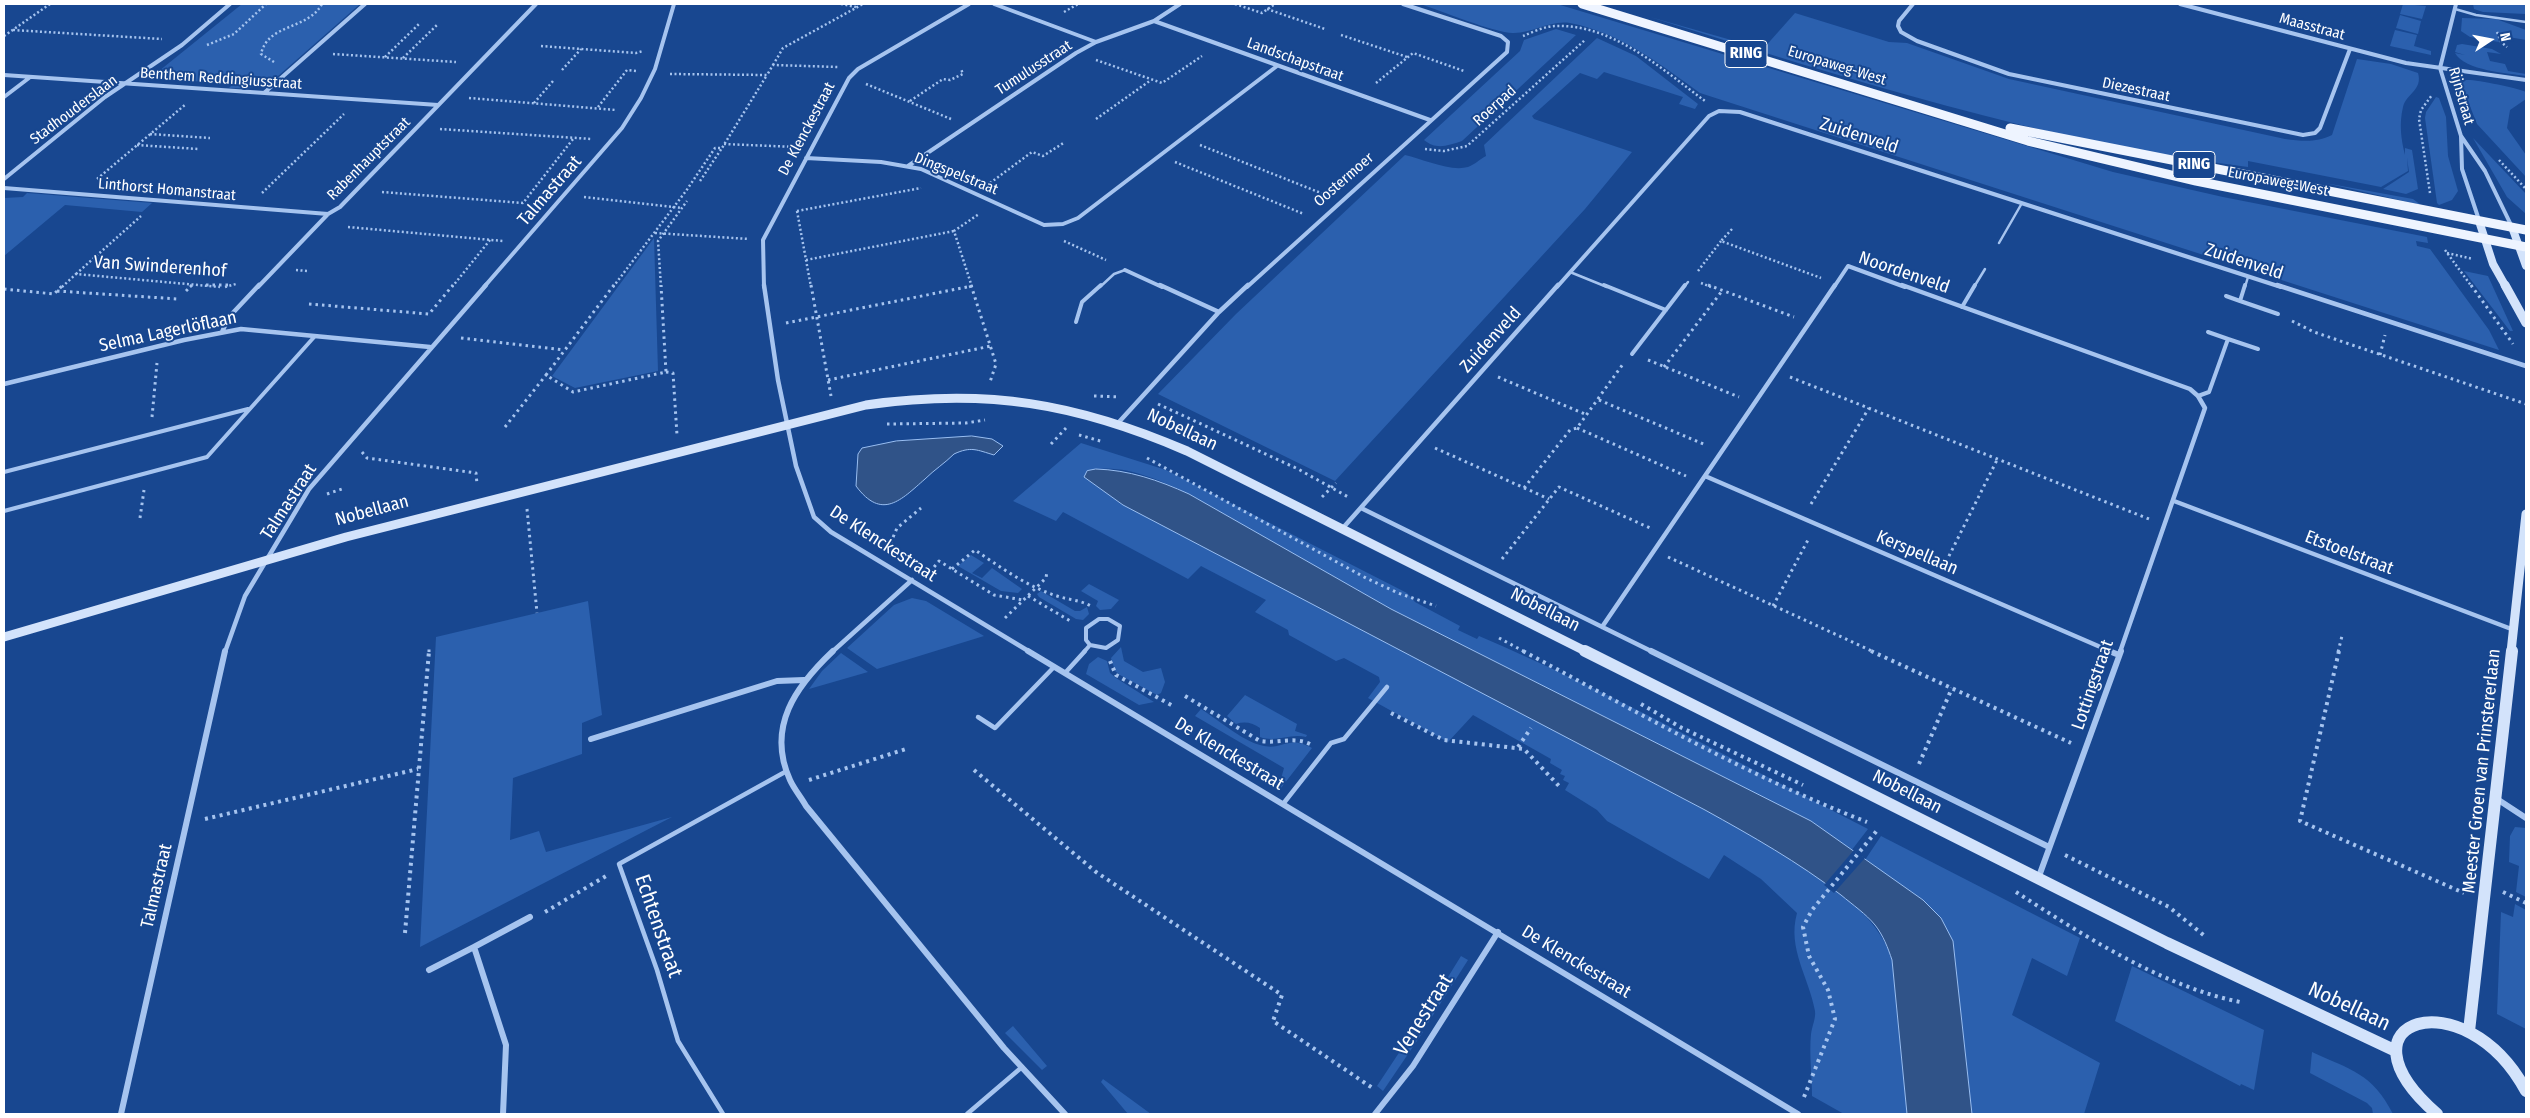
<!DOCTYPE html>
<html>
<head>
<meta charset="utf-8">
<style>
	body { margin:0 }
	#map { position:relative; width:2530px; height:1118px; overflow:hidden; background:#184790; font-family:"Fira Sans Condensed",sans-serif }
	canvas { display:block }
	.frame { position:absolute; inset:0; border:5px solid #fff; pointer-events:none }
	.north { position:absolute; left:2465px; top:15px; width:50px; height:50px; -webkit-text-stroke:4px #184790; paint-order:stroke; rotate:79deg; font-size:14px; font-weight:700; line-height:20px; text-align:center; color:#fff }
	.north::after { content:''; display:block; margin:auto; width:18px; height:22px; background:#fff; clip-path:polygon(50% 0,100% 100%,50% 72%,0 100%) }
</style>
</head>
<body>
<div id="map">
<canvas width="2530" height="1118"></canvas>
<div class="frame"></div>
<div class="north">N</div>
</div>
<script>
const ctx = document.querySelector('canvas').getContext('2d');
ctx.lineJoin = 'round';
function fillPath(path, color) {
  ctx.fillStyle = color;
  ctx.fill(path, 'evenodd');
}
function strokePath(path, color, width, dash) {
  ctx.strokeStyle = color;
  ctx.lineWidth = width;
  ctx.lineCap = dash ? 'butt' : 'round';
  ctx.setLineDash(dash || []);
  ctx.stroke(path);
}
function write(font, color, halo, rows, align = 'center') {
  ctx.font = font + ' "Fira Sans Condensed",sans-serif';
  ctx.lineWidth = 4;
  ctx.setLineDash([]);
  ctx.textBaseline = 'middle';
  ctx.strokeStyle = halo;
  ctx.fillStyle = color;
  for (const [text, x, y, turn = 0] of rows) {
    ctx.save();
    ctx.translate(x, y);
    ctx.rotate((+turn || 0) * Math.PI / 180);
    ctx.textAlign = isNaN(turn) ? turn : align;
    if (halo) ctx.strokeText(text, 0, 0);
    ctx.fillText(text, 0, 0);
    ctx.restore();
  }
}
fillPath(new Path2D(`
	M242,4H360L277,77C262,88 246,89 229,88L234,83L167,80L158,77L159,71Z
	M1420,4H1557L2113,172L2223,197L2427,237L2428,243L2416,241L2417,246L2430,249L2489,330L2499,350L1700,93C1660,64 1621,33 1570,23C1550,20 1533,33 1514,33C1497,34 1439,10 1420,4Z
	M2403,4L2426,6L2422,19L2400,14Z
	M2473,4H2526V14L2483,12L2474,9Z
	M1795,13L1889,42L1907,43L2009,79L2285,139C2302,141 2316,143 2332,135L2357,59L2391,64L2418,73C2423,90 2406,94 2403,107C2399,124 2401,139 2405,155V148L2412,150L2418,189L2406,194L2383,189L2409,172L2407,158L2408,171L2381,187L2248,161V167C2043,142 1846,78 1650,17L1763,49Z
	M2400,15L2421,21L2418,34L2396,28Z
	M2462,18L2496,19L2526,30V40L2497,35L2499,42L2470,37L2461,31Z
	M1556,29L1576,35L1462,141C1447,146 1436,150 1424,140L1520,51L1524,40Z
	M2395,30L2417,35L2414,46L2431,51V55L2390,46Z
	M1597,38L1636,56L1698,104L1695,109L1679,104L1683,97L1604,72L1597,79L1580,73L1532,116L1534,119L1632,152L1585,209L1335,481L1158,394L1236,314L1405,155C1423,159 1450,172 1468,167C1474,165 1480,159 1486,156L1484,145Z
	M2462,44L2492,49L2501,54L2487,52L2490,61L2505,64L2508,71L2526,74V76C2508,73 2465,71 2455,53L2465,55L2455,52L2457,45Z
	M2466,80C2474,79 2518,88 2526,92V99L2510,110L2507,128L2526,155V177L2477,124L2462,86L2463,82Z
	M2436,97L2439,98L2446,117L2448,156L2458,191L2452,200L2439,205L2437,203L2425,118L2426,112Z
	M2473,138L2526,194V214L2507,197Z
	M2325,183L2413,199L2421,205Z
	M27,193L152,203L142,212L65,205L4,256V198L23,197Z
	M654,238L658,371L575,388L552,376Z
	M2464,271L2488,276L2513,331H2510Z
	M1081,443L1166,470L1407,593L1415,602L1460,626L1458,630L1477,639L1479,636C1612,693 1739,763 1868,829L1851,851L1811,821L1391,609L1189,494C1159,480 1120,462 1087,471C1222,548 1357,626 1495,699C1553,730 1611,760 1668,791C1717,816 1768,842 1813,874C1846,896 1880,921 1892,960L1907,1114H1844L1812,1096C1812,1076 1809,1054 1811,1034C1812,1026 1816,1018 1815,1011C1809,977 1787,949 1797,913L1761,879L1724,855L1709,879L1607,821L1597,810L1565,790L1569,783L1563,780L1565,776L1560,774L1562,770L1550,763L1551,759L1473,715L1448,742L1368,698L1380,682L1379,677L1344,658L1336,661L1289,635L1288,630L1255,612L1266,600L1201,566L1188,579L1063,512L1056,521L1013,501Z
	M971,555L984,563L972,573L982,578L992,568L1022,589L1018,593L1001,591L958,566Z
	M1089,584L1119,600L1111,609L1100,610L1096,606L1098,601L1081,591Z
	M1041,591L1075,611H1080L1087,607L1089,614L1083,620L1076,619L1039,597L1037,594Z
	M912,598L926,601L984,636L877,669L847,648L894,605Z
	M588,601L602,715L582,723V754L513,778L510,840L539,831L546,852L672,817L420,947L436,637Z
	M1121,647L1124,661L1143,672L1161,668L1165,682L1161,693L1157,695L1120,675L1115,671L1111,658Z
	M841,653L868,672L809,689L822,671Z
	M1098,657L1107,661L1110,673L1116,678L1154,702L1139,705L1086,674L1089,664Z
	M1245,695L1297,724L1295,731L1307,735L1306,737C1290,733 1276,743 1260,737V728C1253,723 1245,721 1236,724L1227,716Z
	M1201,709C1217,719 1243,741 1260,745C1283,752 1287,734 1312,748L1281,788L1279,786L1284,768L1195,716Z
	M2515,827L2526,828V897L2516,892L2519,866L2509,862L2510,836Z
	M1881,836L2080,938L2067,976L2032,958L2012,1015L2100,1063L2084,1114H1972L1953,941L1941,918L1923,900L1865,860Z
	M2515,904L2526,910V1029L2497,1014L2501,912L2513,917Z
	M1461,956L1468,960L1428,1023L1422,1019Z
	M2132,966L2264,1030L2254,1090L2241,1084L2240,1086L2115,1021Z
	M1013,1026L1047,1066L1042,1070L1005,1033Z
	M1416,1027L1423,1032L1383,1091L1377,1086Z
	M2312,1052C2351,1070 2372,1073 2393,1114H2373L2372,1108L2367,1103L2310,1073Z
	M1103,1079L1151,1114H1128L1101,1082Z`), '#2b60ae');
const water = new Path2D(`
	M972,436L992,439L1003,446L994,455C977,450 971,446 954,454C945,463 934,470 925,479C901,500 882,521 856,486L858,454L862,448L896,441Z
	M1096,469C1129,470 1158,480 1189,494L1391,609L1811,821L1923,900L1941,918L1953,941L1972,1114H1907L1892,960C1888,948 1883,935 1875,925C1866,914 1853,905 1841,895C1798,862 1752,836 1705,810L1123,505L1084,477L1087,471Z`);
fillPath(water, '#305388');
strokePath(water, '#99bef1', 1);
fillPath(new Path2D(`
	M1854,850L1865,858L1834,893L1824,885Z`), '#184790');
strokePath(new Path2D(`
	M841,4L856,7
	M1235,4L1262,13L1275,4
	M1267,9L1325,29
	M1064,12L1078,4
	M13,30L162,39
	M2497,32L2501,42L2507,47
	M1341,35L1407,57
	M4,36L50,4
	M1523,36C1533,32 1545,26 1556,26C1613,24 1663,70 1705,101
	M207,45L234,34L266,4
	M541,46L636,53L643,51
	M333,54L456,62
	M385,57L419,24
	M403,58L437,25
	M1096,60L1162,83L1202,56
	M274,62L261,54C268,23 308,30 322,4
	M773,65L783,48L863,4
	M562,70L581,49
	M670,74L767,75L773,65L838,67
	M1376,83L1413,53L1464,71
	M866,84L951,119
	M469,98L616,110
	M910,101L943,79L950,80L963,74L961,69
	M534,103L553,81
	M598,107L627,70L636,71
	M1096,119L1151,80
	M440,129L592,139
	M150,134L210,138
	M724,144L796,147
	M137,145L198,149
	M1200,145L1326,195
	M1425,149L1444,151L1467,146L1585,40
	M2499,160L2526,189
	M1175,162L1304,214
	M97,179L186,104
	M700,181L722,148
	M990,183L1032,152L1043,156L1065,142
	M382,192L523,203L573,139
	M262,193L344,114
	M2430,193L2419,119L2421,110L2432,95
	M584,197L682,208
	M797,211L811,287
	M797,211L921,188
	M348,227L503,241
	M1732,229L1721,241L1821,278
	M655,233L749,239
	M1064,241L1106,260
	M2445,250L2472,287
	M2447,253L2473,259
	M806,260L954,231
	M296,270L307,271
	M1698,271L1721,241
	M76,274L141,216
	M1701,283L1711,287
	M62,287L76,274L220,287
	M190,287L192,285
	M225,287L236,284
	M452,287L490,240
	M613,287L686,191L715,148H722L767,75
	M661,287L658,241L687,201
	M969,287L972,286
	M972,287L954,231L979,214`), '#a6c4ef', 2.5, [2, 2.5]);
strokePath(new Path2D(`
	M206,285H230
	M614,285L546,375L573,392L666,372L661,285
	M811,285L831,396
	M971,285L996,364L990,382
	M1708,285L1794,317
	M2471,285L2513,344
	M4,289L54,294L63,285
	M57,291L178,299
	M186,291L192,285
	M309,304L429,314L453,285
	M2292,321L2314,332L2526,404
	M786,323L972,286
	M461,338L564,350
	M2380,355L2385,335
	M1648,360L1739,397
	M1664,367L1722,291
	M666,372L673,373L677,435
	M1498,377L1587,415
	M1790,377L2149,519
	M828,380L991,346
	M1094,396L1120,397
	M1599,400L1706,445
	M1158,404L1298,469L1350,498
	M152,417L157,363
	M887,424L966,423L985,420
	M505,427L546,375
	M1577,428L1686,476
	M1079,435L1104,442
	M1051,444L1066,428
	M1435,448L1549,499
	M362,452L367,458L476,473L477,484
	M1147,458L1366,578L1398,593L1436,606
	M1524,488L1570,430L1577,428L1623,364
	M327,494L342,489
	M1322,497L1336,483
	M1811,504L1869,408
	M527,509L537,613
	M140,518L144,490
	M888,549L897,528L921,508
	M1668,557L1874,652
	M1502,559L1559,487L1650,528
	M1946,562L1997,460
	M952,569L975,550C1000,567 1028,587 1057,596C1069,600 1080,600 1091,606
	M930,572L939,561L994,595L1023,600
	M1028,596L1072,622
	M1773,606L1809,538
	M1005,618L1046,578L1047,571
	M1499,638L1525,652
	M429,652V648
	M2338,652L2342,636`), '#a6c4ef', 3, [2.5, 4]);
strokePath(new Path2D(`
	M1523,651C1636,711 1747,776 1867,822
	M1871,651L2071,743
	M2339,651L2300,821L2464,893
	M1110,661L1116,675L1175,707
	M1185,696L1260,741C1278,744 1293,736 1310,744
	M1641,704L1682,728L1803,785
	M1391,713L1444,740L1524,749L1559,786
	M1518,747L1531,728
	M1919,764L1952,688
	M974,770L1096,872L1282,995L1273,1021L1374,1089
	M809,780L906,749
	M205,819L418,769
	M2065,855L2169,907L2206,937
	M2016,892C2083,935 2161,986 2240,1002
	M2503,892L2526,903
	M545,912L606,876
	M405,933L429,651
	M1804,1097L1835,1019L1828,990L1809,956L1803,927L1812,910L1879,828`), '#a6c4ef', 4, [3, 4.5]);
strokePath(new Path2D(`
	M2455,9L2476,15L2526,22
	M1999,243L2022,203
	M1570,272L1607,287
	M1100,287L1114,274L1125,270
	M1684,287L1688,282
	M1974,287L1985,269
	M2245,287L2248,277`), '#a6c4ef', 2.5);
strokePath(new Path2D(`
	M1604,285L1666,310
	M2245,285L2240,301L2278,314
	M2226,296L2240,301
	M1962,307L1975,285
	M1076,322L1082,302L1101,285
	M2228,339L2258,349
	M1632,354L1685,285
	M2198,396L2209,392L2228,339L2208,332
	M4,472L248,409
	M4,511L207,457L315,336
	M1099,619H1108L1120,626L1118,640L1106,648L1090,645L1086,640V628Z
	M1084,652L1090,645`), '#a6c4ef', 4);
strokePath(new Path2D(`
	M1065,673L1085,651
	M978,717L995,728L1054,667
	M1283,804L1331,743L1344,739L1387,687
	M723,1114L678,1041L657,970L619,864L785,772
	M967,1114L1022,1067`), '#a6c4ef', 4.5);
strokePath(new Path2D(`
	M994,4L1096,42
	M1913,4L1899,21L1898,26L1901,32L1917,41L2009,74L2303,135L2315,133L2320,128L2350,49
	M2180,4L2406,63L2526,80
	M2456,4L2440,68L2461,136L2462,169L2479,220
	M1154,21L1430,120
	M4,75L438,105
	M264,93L365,4
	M4,97L29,78
	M2461,136L2485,171L2512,227
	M806,158L881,162L921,169L1044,225L1063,224L1078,218L1277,66
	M908,166L1076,53L1096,42L1154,21L1180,4
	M4,179L105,97L182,45L230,4
	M4,188L328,214
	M1125,270L1162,287
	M258,287L328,214L340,207L536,4
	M484,287L622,128L641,98L655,69L674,4
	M764,287L763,240L849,78L858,69L969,4
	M1247,287L1507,52L1508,42L1501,36L1403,4
	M1557,287L1709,116L1719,111L1740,112L2281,287
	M1834,287L1848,266L1905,287`), '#a6c4ef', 4);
strokePath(new Path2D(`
	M764,285L778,380L796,466L814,517L831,532L1030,652
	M1160,285L1219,312
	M1902,285L2190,389L2198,396L2205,408L2120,652
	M2277,285L2526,366
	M222,332L229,317L259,285
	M4,384L184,340L241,329L430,347
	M1119,422L1219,312L1248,285
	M1705,476L2112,652
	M2174,501L2514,630
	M1361,508L1653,652
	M1342,529L1558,285
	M1602,627L1835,285
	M225,652L245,596L309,489L486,285
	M832,652L912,580`), '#a6c4ef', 4.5);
strokePath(new Path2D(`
	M833,651C796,686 766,727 790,780C794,789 801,797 806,806L1004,1048L1065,1114
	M1028,651L1798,1114
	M1651,651L2049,847
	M2109,651L2119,655
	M591,739L777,681L804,680
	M2497,799L2526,818
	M2038,879L2121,651
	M429,970L474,947
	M121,1114L225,651
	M503,1114L506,1045L474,947L530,917
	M1375,1114L1413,1066L1498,932`), '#a6c4ef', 6);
strokePath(new Path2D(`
	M2479,221L2493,264L2506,287
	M2512,227L2526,266`), '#d3e3fb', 8);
strokePath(new Path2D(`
	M2505,285L2526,323
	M4,637L346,537L866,405C987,388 1076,403 1187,451L1587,652
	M2511,652L2526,514`), '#d3e3fb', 9);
strokePath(new Path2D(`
	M1585,651L2167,943L2396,1051
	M2469,1031L2512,651
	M2437,1114C2328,1019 2465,977 2526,1091`), '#d3e3fb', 12);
strokePath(new Path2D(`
	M1582,4L2028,141L2196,181L2526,247
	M2010,128L2526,230`), '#eef4ff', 9);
write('15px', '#fff', '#184790', [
	["Maasstraat",2312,27,15],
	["Landschapstraat",1295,60,20],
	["Europaweg-West",1837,66,17],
	["Tumulusstraat",1034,68,-33],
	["Benthem Reddingiusstraat",221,79,4],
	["Diezestraat",2136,90,12],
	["Rijnstraat",2461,96,74],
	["Roerpad",1495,106,-42],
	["Stadhouderslaan",74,110,-37],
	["De Klenckestraat",807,129,-62],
	["Rabenhauptstraat",369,159,-45],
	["Dingspelstraat",956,174,22],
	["Oostermoer",1344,180,-41],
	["Europaweg-West",2278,182,11],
	["Linthorst Homanstraat",167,190,5]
]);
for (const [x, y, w] of [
	[1746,54,42],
	[2194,165,42]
]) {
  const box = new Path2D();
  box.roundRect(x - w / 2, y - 13.5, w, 27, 4);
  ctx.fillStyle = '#184790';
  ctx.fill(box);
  strokePath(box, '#fff', 1);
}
write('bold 16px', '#fff', null, [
	["RING",1746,54],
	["RING",2194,165]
]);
write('18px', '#fff', '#184790', [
	["Zuidenveld",1859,136,18],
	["Talmastraat",550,191,-49],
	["Zuidenveld",2244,262,18],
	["Van Swinderenhof",160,267,4],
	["Noordenveld",1904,273,19],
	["Selma Lagerlöflaan",168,332,-12],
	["Zuidenveld",1491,340,-48],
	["Nobellaan",1182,430,25],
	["Talmastraat",289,502,-57],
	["Nobellaan",372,511,-15],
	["De Klenckestraat",883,544,33],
	["Kerspellaan",1917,553,23],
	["Etstoelstraat",2349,553,21],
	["Nobellaan",1545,610,27],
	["Lottingstraat",2093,685,-71],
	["De Klenckestraat",1229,754,31],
	["Meester Groen van Prinstererlaan",2482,771,-84],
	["Nobellaan",1907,792,27],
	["Talmastraat",157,886,-77],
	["De Klenckestraat",1576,962,31]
]);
write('21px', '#fff', '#184790', [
	["Echtenstraat",658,926,71],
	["Nobellaan",2349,1007,25],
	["Venestraat",1424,1015,-58]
]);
</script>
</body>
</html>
